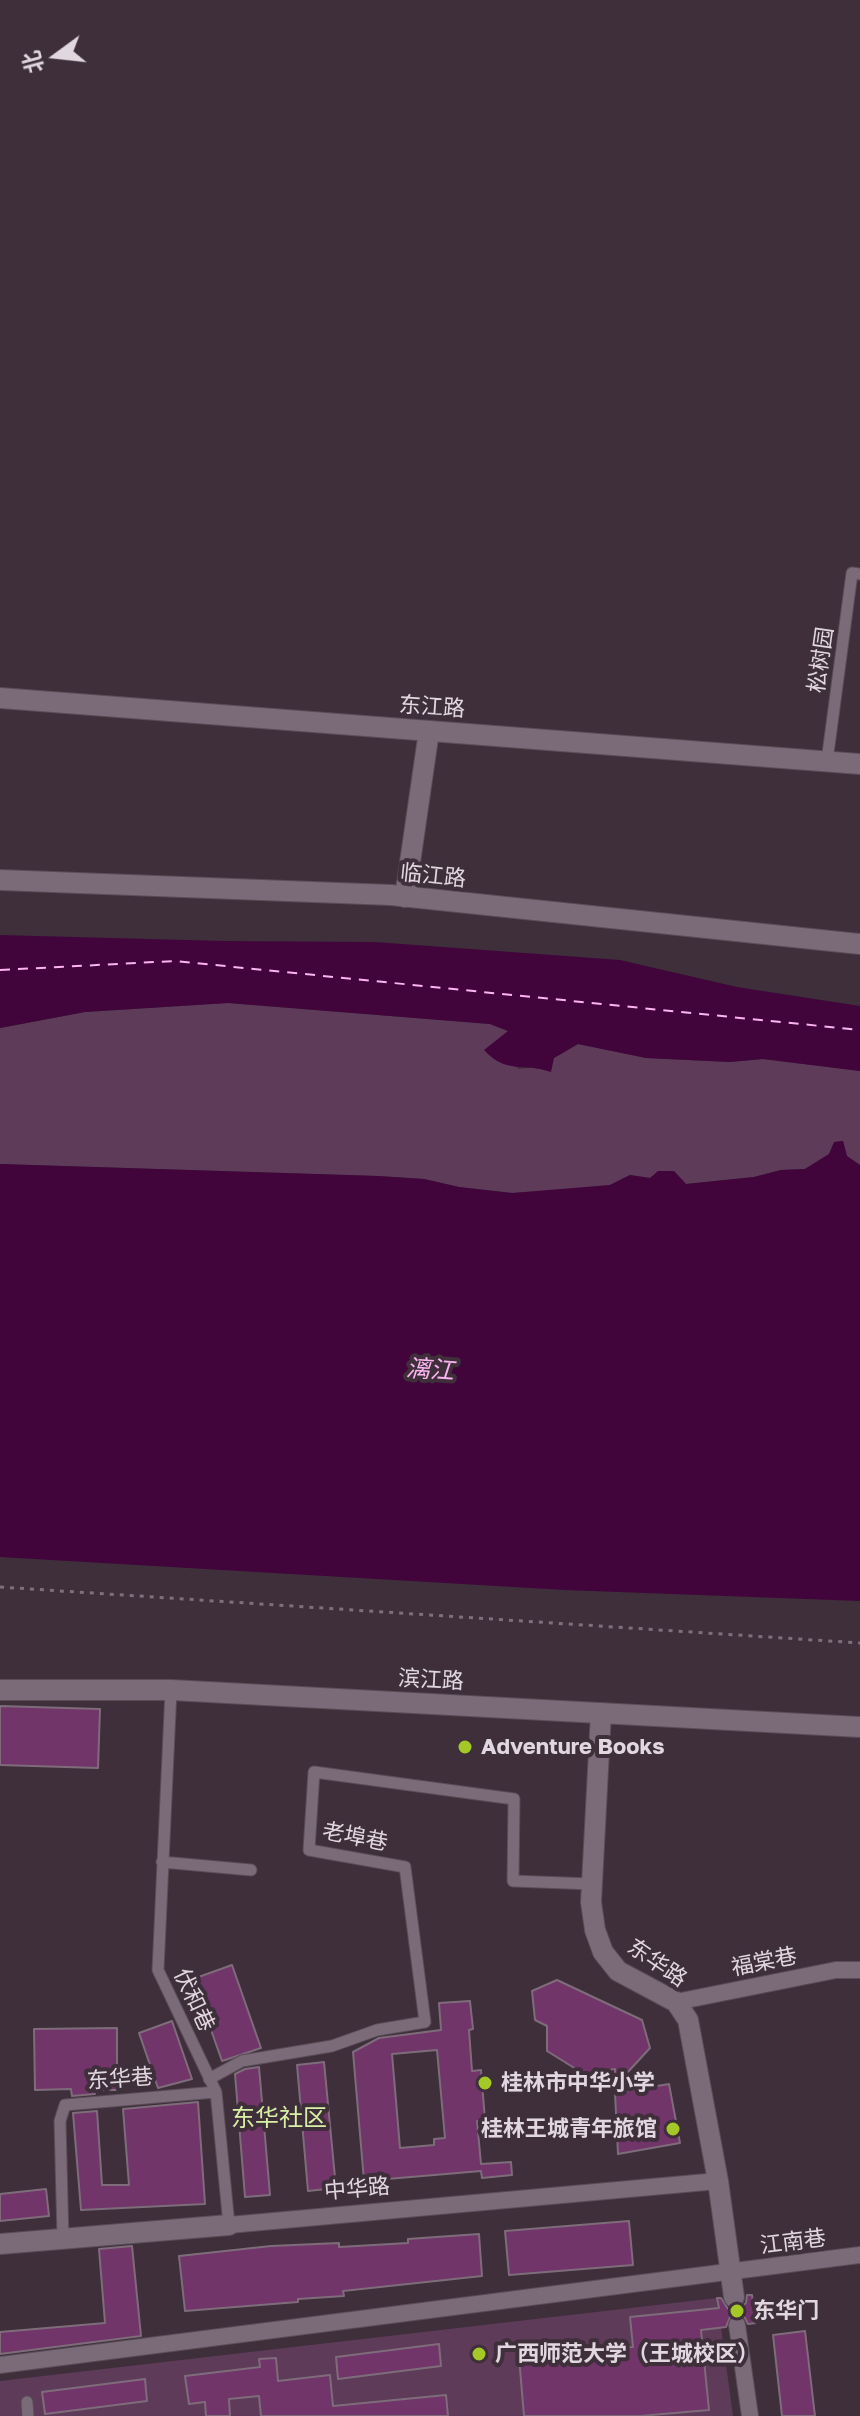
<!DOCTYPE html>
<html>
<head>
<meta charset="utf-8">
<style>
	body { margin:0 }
	#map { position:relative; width:860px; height:2416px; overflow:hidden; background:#3e2f3b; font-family:"Golos Text","Noto Sans SC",sans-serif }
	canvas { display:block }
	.north { position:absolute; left:16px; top:16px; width:80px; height:80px; -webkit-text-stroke:6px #3e2f3b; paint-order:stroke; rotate:255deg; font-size:22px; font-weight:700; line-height:32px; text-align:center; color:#e1d7df }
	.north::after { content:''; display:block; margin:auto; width:28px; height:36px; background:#e1d7df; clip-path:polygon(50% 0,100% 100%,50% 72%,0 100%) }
</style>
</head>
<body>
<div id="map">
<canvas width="860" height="2416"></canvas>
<div class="north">北</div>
</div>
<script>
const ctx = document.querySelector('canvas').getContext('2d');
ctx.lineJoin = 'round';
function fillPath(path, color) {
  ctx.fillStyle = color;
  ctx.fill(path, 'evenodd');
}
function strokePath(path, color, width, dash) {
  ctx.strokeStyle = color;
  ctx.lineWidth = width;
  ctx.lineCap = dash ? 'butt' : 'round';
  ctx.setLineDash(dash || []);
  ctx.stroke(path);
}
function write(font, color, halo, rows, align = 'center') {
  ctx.font = font + ' "Golos Text","Noto Sans SC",sans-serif';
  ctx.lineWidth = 8;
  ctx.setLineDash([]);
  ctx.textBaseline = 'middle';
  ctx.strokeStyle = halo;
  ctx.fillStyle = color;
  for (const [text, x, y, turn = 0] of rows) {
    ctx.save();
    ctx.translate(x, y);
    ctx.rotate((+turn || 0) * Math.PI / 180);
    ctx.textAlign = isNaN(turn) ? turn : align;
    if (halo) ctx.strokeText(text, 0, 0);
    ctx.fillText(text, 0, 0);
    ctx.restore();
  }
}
fillPath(new Path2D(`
	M228,1003L490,1024L508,1031L518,1069L537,1067L550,1071L554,1058L578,1044L646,1058L730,1062L763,1059L860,1071V1165L847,1157L843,1141L835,1142L829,1154L805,1169L781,1170L754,1177L686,1184L674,1171L650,1178L630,1175L610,1185L570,1190L512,1193L459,1187L424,1179L378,1176L0,1164V1028L85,1012Z
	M717,2298L733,2416H0V2381Z`), '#5f3b5a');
fillPath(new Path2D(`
	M0,935L223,941L375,942L620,960L737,987L860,1006V1071L763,1059L730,1062L646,1058L578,1044L554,1058L551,1072C523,1062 507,1075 484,1050L508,1031L490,1024L228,1003L85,1012L0,1028Z
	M843,1141L847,1156L860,1165V1601L565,1590L0,1557V1164L378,1176L424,1179L459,1187L512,1193L610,1185L630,1175L650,1178L658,1171H674L686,1184L754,1177L781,1170L805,1169L829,1154L834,1142Z`), '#41053c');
strokePath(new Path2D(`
	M0,970L175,961L860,1030`), '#fbb4ef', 2, [10, 8]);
const building = new Path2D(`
	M0,1706L100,1709L98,1768L0,1765Z
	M232,1965L261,2048L222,2061L193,1979Z
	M557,1980L642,2020L650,2048L615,2086V2069L584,2074L547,2051V2026L535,2020L532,1991Z
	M470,2001L473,2029L469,2030L472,2071L481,2070L485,2120L477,2121L481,2164L511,2162L512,2175L482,2178L481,2171L364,2181L353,2052L379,2038L441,2030L439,2003ZM437,2050L445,2138L434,2139V2145L400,2148L392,2054Z
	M172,2021L192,2079L158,2088L139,2033Z
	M117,2028V2090H95V2094L72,2096L71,2089L35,2090L34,2029Z
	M324,2062L336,2188L308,2191L297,2065Z
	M259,2067L270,2195L245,2197L235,2074L245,2069Z
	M669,2084L680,2143L618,2154L615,2093Z
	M198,2102L205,2204L81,2210L73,2113L97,2111L102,2185H129L123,2109Z
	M46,2189L49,2216L0,2221V2194Z
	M629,2221L633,2265L509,2275L505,2231Z
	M479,2234L482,2276L343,2291L344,2296L298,2299V2302L185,2311L179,2256L271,2246L339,2243V2247L408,2243V2239Z
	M132,2246L141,2336L0,2354V2332L105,2323L99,2249Z
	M747,2295H752L756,2323L748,2324L745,2318L736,2314L730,2317L726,2327L701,2330L709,2410L640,2416H524L519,2357L633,2347L630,2317L719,2308L717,2298H721L728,2309L737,2310L746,2303Z
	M805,2331L815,2416H782L773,2335Z
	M439,2344L441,2366L338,2379L336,2357Z
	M276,2358L278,2381L330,2375L333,2406L446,2395L448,2416H261L259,2396L229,2399L230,2416H206L205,2402L189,2404L185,2376L260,2367L259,2359Z
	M145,2379L147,2401L45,2414L42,2392Z`);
fillPath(building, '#71356a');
strokePath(building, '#7e6c7a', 2);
const service = new Path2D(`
	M827,761L852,573L860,574
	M171,1690L158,1970L216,2092L229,2225
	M162,1862L251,1870
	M209,2079L242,2061L332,2046L377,2030L425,2022L405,1867L309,1850L314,1772L514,1799L513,1881L592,1884
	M63,2239L60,2121L65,2105L216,2092
	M27,2402L28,2416`);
const pedestrian = new Path2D(`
	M676,2002L836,1970H860
	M229,2225L718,2181
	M737,2325L750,2416
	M0,2365L860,2255`);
const minor = new Path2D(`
	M405,897L429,731
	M601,1713L591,1902L595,1930L603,1952L618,1971L676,2002L688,2020L718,2181L734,2297
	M0,2244L229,2225`);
const tertiary = new Path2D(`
	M0,698L860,764
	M0,880L391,895L860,944`);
const secondary = new Path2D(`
	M0,1690H171L860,1727`);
strokePath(service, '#594d57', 13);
strokePath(pedestrian, '#594d57', 18);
strokePath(minor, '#594d57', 22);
strokePath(tertiary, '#594d57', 22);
strokePath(secondary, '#594d57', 22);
strokePath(new Path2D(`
	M0,1587L860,1643`), '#7d707b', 3, [4, 6]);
strokePath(service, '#7b6a78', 11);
strokePath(pedestrian, '#7b6a78', 16);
strokePath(minor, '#7b6a78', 20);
strokePath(tertiary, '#7b6a78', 20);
strokePath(secondary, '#7b6a78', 20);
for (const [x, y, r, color] of [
	[465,1747,8,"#a4c825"],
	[485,2083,8,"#a4c825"],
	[673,2129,8,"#a4c825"],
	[737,2311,8,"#a4c825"],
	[479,2354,8,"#a4c825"]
]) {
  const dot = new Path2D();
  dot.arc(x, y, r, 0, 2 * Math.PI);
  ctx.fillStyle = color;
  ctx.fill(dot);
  strokePath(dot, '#3e2f3b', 3);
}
write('22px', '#e1d7df', '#3e2f3b', [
	["松树园",821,660,-82],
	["东江路",432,707,4],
	["临江路",433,876,6],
	["滨江路",431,1680,3],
	["老埠巷",355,1837,11],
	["福棠巷",764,1962,-11],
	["东华路",657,1963,34],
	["伏和巷",194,2000,65],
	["东华巷",120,2079,-4],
	["中华路",357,2189,-5],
	["江南巷",793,2242,-7]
]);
write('bold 22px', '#e1d7df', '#3e2f3b', [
	["Adventure Books",481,1747],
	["桂林市中华小学",501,2083],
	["桂林王城青年旅馆",657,2129,"right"],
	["东华门",753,2311],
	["广西师范大学（王城校区）",495,2354]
], 'left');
write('italic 24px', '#fbb4ef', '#3e2f3b', [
	["漓江",430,1370,4]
]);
write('24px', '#d8f0a5', '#3e2f3b', [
	["东华社区",279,2118]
]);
</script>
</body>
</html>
